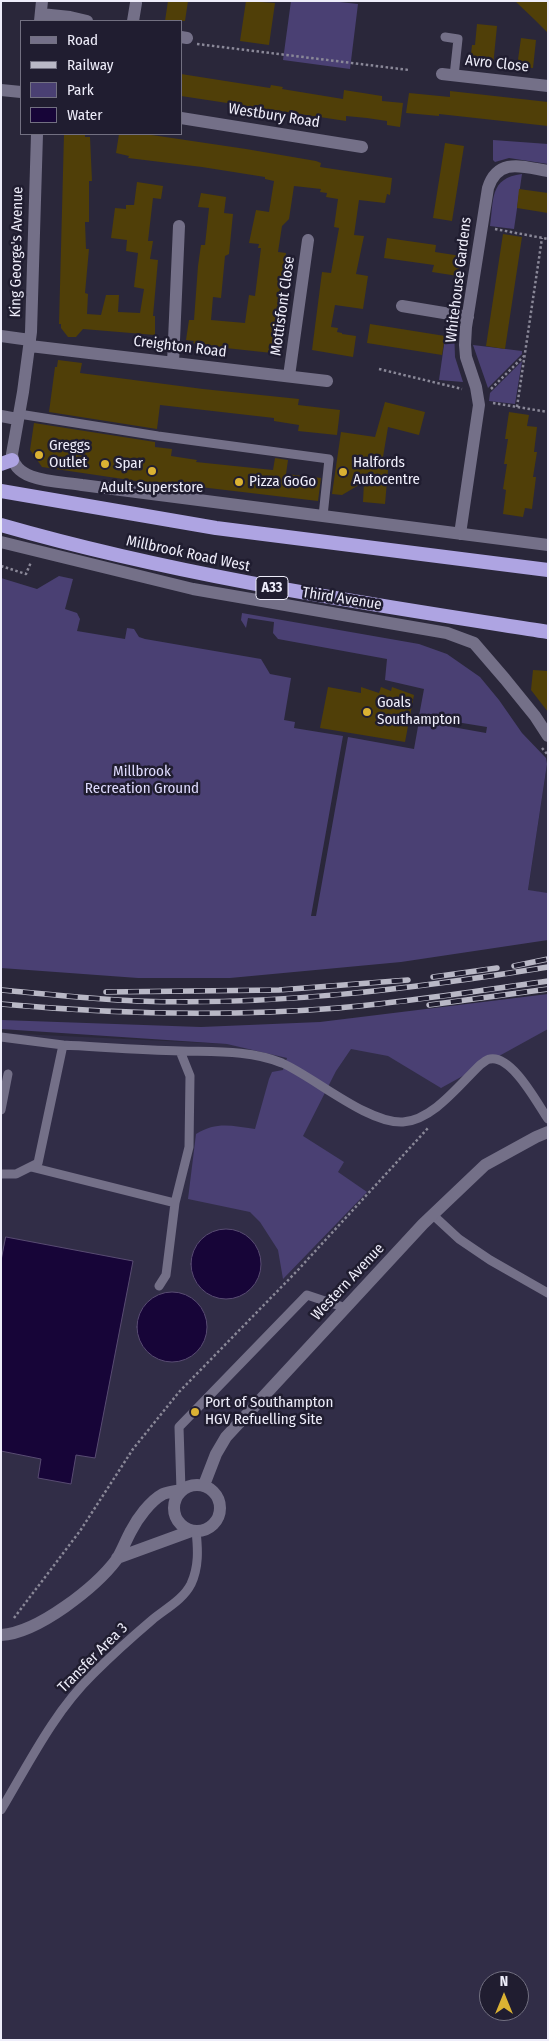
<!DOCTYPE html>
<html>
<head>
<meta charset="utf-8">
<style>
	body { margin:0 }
	#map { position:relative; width:549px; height:2041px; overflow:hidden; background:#2a273a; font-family:"Fira Sans Condensed",sans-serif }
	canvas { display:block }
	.frame { position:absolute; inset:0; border:2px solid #eeedfa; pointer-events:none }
	.legend { position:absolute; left:20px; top:20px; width:162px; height:115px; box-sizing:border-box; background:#201d30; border:1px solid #727081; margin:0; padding:6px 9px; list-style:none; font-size:15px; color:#eeedfa }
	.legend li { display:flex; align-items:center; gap:10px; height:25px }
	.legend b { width:25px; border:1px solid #727081 }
	.north { position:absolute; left:479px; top:1971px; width:50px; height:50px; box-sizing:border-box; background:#201d30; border:1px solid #727081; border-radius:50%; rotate:0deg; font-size:14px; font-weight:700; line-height:20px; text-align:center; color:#eeedfa }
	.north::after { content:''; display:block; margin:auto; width:18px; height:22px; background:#dbb233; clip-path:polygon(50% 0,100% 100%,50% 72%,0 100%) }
</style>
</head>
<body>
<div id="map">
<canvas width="549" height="2041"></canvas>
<div class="frame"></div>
<ul class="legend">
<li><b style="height:6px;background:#747088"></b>Road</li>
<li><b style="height:6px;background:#b9b8c6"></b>Railway</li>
<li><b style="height:14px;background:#4a4073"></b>Park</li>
<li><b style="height:14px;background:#170538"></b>Water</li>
</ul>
<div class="north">N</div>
</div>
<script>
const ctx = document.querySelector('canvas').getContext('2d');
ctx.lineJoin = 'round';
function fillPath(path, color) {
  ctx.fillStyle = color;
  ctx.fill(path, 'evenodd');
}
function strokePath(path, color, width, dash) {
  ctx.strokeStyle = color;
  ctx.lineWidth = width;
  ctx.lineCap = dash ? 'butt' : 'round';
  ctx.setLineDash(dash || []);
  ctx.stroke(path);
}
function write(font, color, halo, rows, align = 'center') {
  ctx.font = font + ' "Fira Sans Condensed",sans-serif';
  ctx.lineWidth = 5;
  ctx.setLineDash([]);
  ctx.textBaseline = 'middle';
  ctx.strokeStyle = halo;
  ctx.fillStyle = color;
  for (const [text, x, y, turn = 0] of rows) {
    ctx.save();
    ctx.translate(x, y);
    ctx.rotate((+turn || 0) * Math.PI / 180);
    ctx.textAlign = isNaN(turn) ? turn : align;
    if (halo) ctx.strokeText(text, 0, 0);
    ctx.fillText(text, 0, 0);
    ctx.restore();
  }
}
fillPath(new Path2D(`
	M547,764H548V893L528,891Z
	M548,1010V2040H1V1033L269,1046ZM489,1981H519V2011H489Z`), '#312d47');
fillPath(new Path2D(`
	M291,1H330L358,4L350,69L283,60Z
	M493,140L548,144V164L509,158L495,162L493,160Z
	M522,174L514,229L490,226C494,200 489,178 522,174Z
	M447,324L454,328L455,357L463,382L439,380Z
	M473,345L522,351V354L488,388Z
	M522,361L515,404L489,401L490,393Z
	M59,576L73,579L65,609L77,613L80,619L77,631L125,639L127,628L134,629L139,637L145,639L261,659L270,674L291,678L284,720L295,722L294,728L343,736L311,916H316L348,737L414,749L419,721L486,733L487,727L419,716L424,689L385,680L387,659L278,639L273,633L274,622L248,618L246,628L241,620L242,613L419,644L447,654L480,677L499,700L522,733L546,758L547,764L528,890L548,893V940L401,962L230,978H138L1,968V578L37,589Z
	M548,994V1029L441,1088L388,1056L351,1049L336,1071L303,1136L344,1162L338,1172L367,1192L283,1279L278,1250L260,1222L250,1212L188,1199L196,1134C217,1121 232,1126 255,1129L269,1079L272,1072L283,1070L287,1058L227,1044L1,1029V1020L201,1027L320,1022Z`), '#4a4073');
const water = new Path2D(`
	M191 1264a35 35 0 1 1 70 0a35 35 0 1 1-70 0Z
	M6,1237L133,1261L95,1458L76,1455L71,1484L38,1478L41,1459L1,1451V1261Z
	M137 1327a35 35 0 1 1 70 0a35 35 0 1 1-70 0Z`);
fillPath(water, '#170538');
strokePath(water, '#584b72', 1);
fillPath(new Path2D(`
	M168,1H188L185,21H165Z
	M246,1L275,3L269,45L240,41Z
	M515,1H548V33L535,20Z
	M477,24L497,26L493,66L470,63L472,45H475Z
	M521,38L536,40L533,68L517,67Z
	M181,74L270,88L271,85L283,87L282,89L343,99L344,90L382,96V101L403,103L400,127L387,125V121L367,118L346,116V121L181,96Z
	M450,91L548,102V126L439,114V116L406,113L409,93L450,97Z
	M64,134H85V137H90L92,181H89V222H85L86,249H89L85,293L88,294L87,314L101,315L106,295H119L118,312L140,313L144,289L134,287L138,253L126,251L127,240L111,238L115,208L126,209V205H134L137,182L163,186L161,199L153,198L148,241H153L150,259L158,260L153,316H155V335L83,329L76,337H68L61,328V324H59Z
	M119,134H145L246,149L316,161L321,163L320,167L392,178L390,195L387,194L385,203L359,200L354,235L364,236L356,274L368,276L363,309L335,305L331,327L338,328L337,332L342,333V334L356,336L353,357L312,350L322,272L331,273L339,228L334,227L338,199L326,197L327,193L320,192L321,189L294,186L289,219L282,226L278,252L286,253L281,301H279L275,326H284L281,354L198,345L193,343L194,341L186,340L189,320H194L198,266L201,245H205L209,208L198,207L201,193L226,197L224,213L233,214L229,254L225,256L221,298L213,297L211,320L245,323L249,295L255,296L261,248H258L259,244L249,243L256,210L269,212L274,181L265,179V177L202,167L128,158L129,156L116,153Z
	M445,143L464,146L452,221L433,218Z
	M519,189L548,193V213L517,208Z
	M503,234L522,237L505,349L486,346Z
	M387,238L436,245L435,252L461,256L458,276L432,272L434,265L384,258Z
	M370,324L445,336L442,355L367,343Z
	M58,360L82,363L80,373L203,389L299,399L298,405L340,410L337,435L298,431L299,425L274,421V418L160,405L157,429L49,412L55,367H57Z
	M385,402L425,412L419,435L388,427L381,469L388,470L385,504L363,502L364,482L342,495L332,494L341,432L375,437Z
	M509,412L529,415L527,426L537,427L534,452H537L533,477H536L532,509L525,508L523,517L503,514L506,490L503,489L507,464H504L508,439H505Z
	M34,423L155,442V447L172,449L171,456L197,460L196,462L273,470L275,458L288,460L286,474L321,478L318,501L158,482L157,484L42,467L30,450Z
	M533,670L548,671V712L531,690Z
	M328,687L361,693V687L379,693L381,687L391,691L392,687L414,695L405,742L320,728Z`), '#503f08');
strokePath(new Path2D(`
	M197,44L409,70
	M495,229L548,239
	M379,369L462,389
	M491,389L524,356
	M493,403L548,412
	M517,407L542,238
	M1,566L26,574L31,562
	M542,748L548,755
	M14,1618L80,1531L133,1449L179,1392L297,1271L429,1127`), '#8a8898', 2.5, [2.5, 2.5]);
strokePath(new Path2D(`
	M445,37L458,39L454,76
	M19,414L158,436L329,459L323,516
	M1,1037L63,1045L38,1163L16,1174H1
	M63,1045C102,1047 142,1050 181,1051C214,1052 250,1050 282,1063C314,1077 368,1124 403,1122C433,1120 459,1085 480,1065C483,1063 487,1059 490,1059C512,1055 537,1103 548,1119
	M1,1110L8,1074
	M31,1167L175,1203L189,1147L190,1076L180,1051
	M433,1215L459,1239L490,1260L548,1293
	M159,1286L166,1275L175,1203
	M181,1490L179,1427L307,1295L346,1308
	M1,1810C29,1763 54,1712 93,1674C112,1655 132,1637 152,1620C165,1609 183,1600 191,1584C199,1567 198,1549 196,1531`), '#747088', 9);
strokePath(new Path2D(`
	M41,14L70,17L87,21
	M40,21L42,1
	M133,21L136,3
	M181,37L187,38
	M442,74L548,86
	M1,90L21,92
	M181,118L362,147
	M37,134L31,332L23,392L12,454C14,483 59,481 82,485L548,545
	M402,306L468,317
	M1,336L30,340
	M30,346L327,381
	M173,363L179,226
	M289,376L308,240
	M1,416L17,419
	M460,534L479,405L476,387L466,357L465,345L466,327L488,188C498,157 523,167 548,171
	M1,542L193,589L447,633L474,643L505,679L535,716L548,736
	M174 1508a23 23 0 1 1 46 0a23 23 0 1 1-46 0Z
	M204,1485L216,1454L226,1437L423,1224L485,1165L536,1137L548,1132
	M117,1558L191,1531
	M1,1635C38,1633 96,1587 117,1559C122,1551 126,1540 131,1531C137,1519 150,1501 163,1494C168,1492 175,1491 181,1490`), '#747088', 12);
strokePath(new Path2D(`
	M1,464L12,460
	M1,491L216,528L548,570
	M1,525C182,577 363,603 548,632`), '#aea4e2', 14);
const rail = new Path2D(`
	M514,966L548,959
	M433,977L497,968
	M1,990C46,994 92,999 137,1001C275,1006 412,989 548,967
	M106,992L279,990L408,980
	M1,1004C113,1014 225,1017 338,1008C408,1002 478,991 548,981
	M429,1005L548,989`);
strokePath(rail, '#b9b8c6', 5.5);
strokePath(rail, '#201d30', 4, [11]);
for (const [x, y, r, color] of [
	[39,455,5,"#dbb233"],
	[105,464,5,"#dbb233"],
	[152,471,5,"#dbb233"],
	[343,472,5,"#dbb233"],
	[239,482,5,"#dbb233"],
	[367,712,5,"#dbb233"],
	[195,1412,5,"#dbb233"]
]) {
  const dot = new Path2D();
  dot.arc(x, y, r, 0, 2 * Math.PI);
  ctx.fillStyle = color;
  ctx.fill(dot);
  strokePath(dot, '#201d30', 2);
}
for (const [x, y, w] of [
	[272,588,32]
]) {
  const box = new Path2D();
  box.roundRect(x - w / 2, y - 11.5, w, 23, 4);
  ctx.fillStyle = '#201d30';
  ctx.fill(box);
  strokePath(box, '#eeedfa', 1);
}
write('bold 14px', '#eeedfa', null, [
	["A33",272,588]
]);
write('15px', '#eeedfa', '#201d30', [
	["Avro Close",497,64,6],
	["Westbury Road",274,116,9],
	["King George's Avenue",17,252,-89],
	["Whitehouse Gardens",459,280,-83],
	["Mottisfont Close",283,306,-82],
	["Creighton Road",180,347,7],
	["Millbrook Road West",188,554,12],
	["Third Avenue",342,599,9],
	["Western Avenue",348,1282,-47],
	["Transfer Area 3",93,1658,-45]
]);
write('15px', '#eeedfa', '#201d30', [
	["Greggs",49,446],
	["Outlet",49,463],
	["Halfords",353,463],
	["Autocentre",353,480],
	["Spar",115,464],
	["Pizza GoGo",249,482],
	["Adult Superstore",152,488,"center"],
	["Goals",377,703],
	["Southampton",377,720],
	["Port of Southampton",205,1403],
	["HGV Refuelling Site",205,1420]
], 'left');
write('15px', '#dfdbfe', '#201d30', [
	["Millbrook",142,772],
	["Recreation Ground",142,789]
]);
</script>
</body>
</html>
